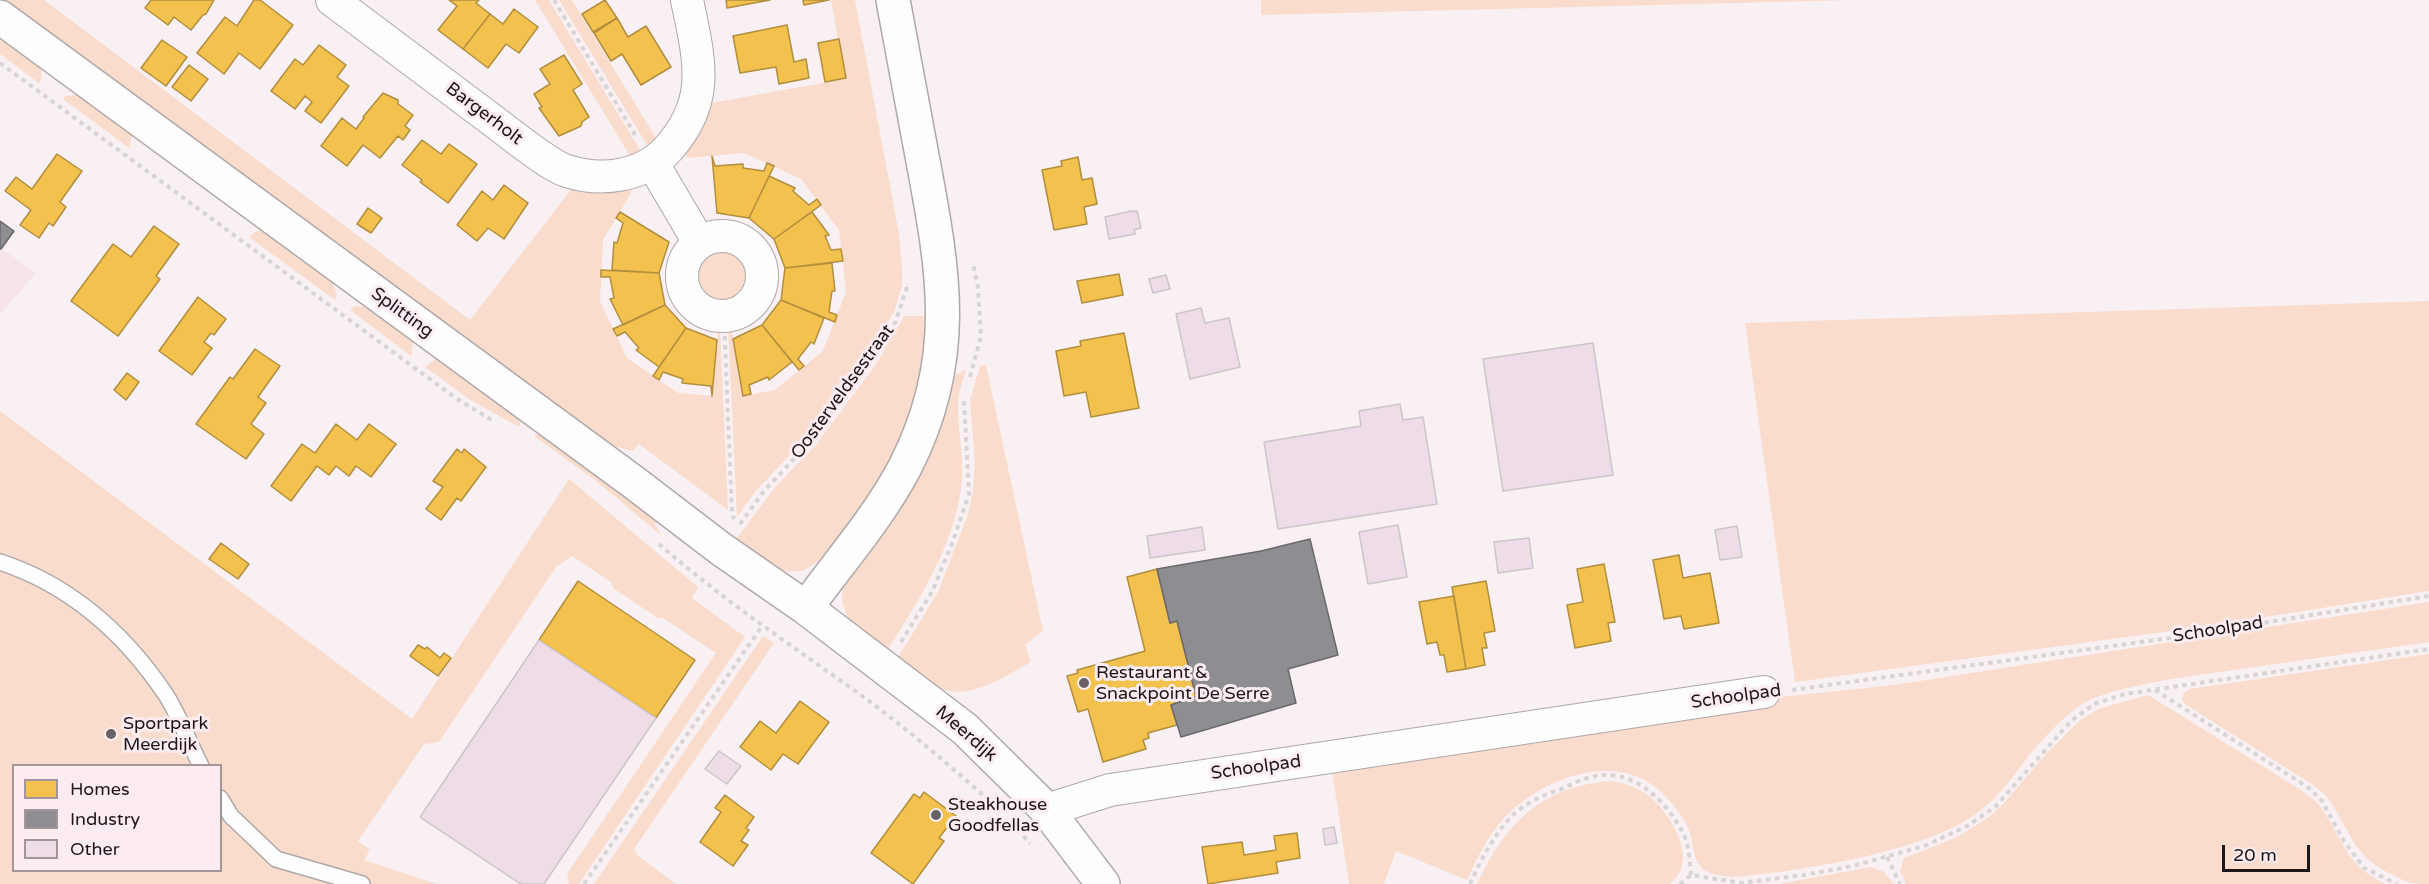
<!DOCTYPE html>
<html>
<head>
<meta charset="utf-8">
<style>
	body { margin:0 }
	#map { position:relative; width:2429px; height:884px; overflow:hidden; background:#f8f0f2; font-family:"Varela Round",sans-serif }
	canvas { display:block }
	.legend { position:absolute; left:12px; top:764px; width:210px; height:108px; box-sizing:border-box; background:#fcecf0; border:2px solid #a2969a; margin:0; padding:8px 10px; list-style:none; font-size:18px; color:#1c1618 }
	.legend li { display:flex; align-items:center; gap:12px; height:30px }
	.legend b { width:30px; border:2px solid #a2969a }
	.scale { position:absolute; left:2222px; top:845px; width:88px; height:27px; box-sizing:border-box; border:3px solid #1c1618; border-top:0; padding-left:8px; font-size:18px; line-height:21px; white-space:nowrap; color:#1c1618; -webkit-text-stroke:4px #fcecf0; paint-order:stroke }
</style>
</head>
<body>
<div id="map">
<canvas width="2429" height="884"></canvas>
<ul class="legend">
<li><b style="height:16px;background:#f2c14e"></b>Homes</li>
<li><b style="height:16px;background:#8d8d92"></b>Industry</li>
<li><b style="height:16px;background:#eedce8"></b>Other</li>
</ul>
<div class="scale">20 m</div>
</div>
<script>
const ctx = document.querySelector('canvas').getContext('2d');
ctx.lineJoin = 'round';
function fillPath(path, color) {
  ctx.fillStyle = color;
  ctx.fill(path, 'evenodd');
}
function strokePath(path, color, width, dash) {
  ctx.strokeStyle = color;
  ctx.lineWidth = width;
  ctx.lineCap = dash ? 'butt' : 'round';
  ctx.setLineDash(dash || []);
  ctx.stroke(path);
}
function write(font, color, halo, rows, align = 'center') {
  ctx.font = font + ' "Varela Round",sans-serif';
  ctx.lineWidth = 6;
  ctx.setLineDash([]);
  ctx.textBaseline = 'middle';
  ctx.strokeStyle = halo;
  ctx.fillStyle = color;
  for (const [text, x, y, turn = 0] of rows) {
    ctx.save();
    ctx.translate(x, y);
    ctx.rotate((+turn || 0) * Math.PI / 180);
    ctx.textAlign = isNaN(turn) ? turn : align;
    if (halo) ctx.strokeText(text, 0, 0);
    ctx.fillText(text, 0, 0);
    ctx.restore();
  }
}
fillPath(new Path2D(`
	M0,247L36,273L0,314Z`), '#f6e4e8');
fillPath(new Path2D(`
	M0,0H44L470,320L574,186L632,187L631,193L603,240L600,301L627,358L678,393L712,396L718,328H720L728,510L639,444L633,451L604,444Z
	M535,0H549L643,155L632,159Z
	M559,0H572L659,143L650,150Z
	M831,0H855L899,234L902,266V286L894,312L880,335L813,430L755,492L737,517L728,327H731L744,396L775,390L823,351L846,292L839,230L801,179L744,153L688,158L681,151L706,104L845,79Z
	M1261,0H1853L1261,15Z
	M0,35L40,64L42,79L39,83L0,54Z
	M81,94L133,132L129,148L63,99L66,96Z
	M264,229L331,278L337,295L335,300L249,237L255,232Z
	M692 276a30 30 0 1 1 60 0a30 30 0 1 1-60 0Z
	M2429,301V591L2215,625L1795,682L1745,323Z
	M355,306L369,307L404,331L413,341L411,356L350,310Z
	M904,316H931C927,343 925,372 918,397C913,415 899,449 890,465C876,489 827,567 800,571C775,575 755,555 736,541L737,538L776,486L815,446L877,363Z
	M438,357L522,417L519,427L469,399L425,367Z
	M986,365L1043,631L1025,645L1031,662C1004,676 967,704 935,686C922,679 909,668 897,659L938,592L968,514L973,491L975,463L970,400L980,366Z
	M966,370C963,380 959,391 958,402C957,427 964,453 962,480C957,541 919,600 887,651C861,631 837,621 843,583L950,378Z
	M0,411L412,719L569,479L698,587L692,598L745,637L579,884H569L567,874L716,653L663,618H658L613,588L611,582L572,556L556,567L439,742L424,744L358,841L370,850L364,860L437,884H0ZM14,766H220V870H14Z
	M541,433L663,522L654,523L662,536L595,480L534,436Z
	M2429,602V642L2171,679C2145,684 2117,689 2092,699C2068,710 2048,734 2031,753C2014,775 1999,797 1976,814C1926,850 1816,868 1755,875C1739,877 1714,879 1702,868C1692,858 1694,842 1689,830C1683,816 1670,800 1659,790C1616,752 1547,777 1510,812C1490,831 1478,856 1467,880L1396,851L1384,884H1349L1331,764L1762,699L1894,685Z
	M763,636L774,643L634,849L638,856L676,884H594Z
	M2429,654V884C2410,884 2406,882 2389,873C2354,856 2351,833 2331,803C2326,794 2316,787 2307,781L2186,705L2182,700L2184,693L2189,689Z
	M2148,695L2301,790C2309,796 2317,801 2322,809C2345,843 2345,864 2385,884H1906L1900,871L1904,858L1957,837L1989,817L2003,804L2048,752L2079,721L2098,709Z
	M1611,781C1625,783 1637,787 1649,796C1667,810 1690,846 1681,869C1679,875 1674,879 1670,884H1477C1505,824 1541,786 1611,781Z
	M1871,867L1884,872L1894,884H1779Z`), '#fadccd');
const homes = new Path2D(`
	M151,0H214L206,14L203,15L191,30L174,17L168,25L145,8Z
	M254,0H260L293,25L260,69L239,53L224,74L197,53L225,17L237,26Z
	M449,0H479L476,3L490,14L463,49L438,30L457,6Z
	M605,0L617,18L593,32L582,14Z
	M726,0H770L727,8Z
	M803,0H829L804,5Z
	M514,9L538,27L519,53L506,44L488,68L463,49L490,14L503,24Z
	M617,18L628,37L646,26L671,67L641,85L622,54L611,61L594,33Z
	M787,25L794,62L806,59L809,78L779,84L776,67L740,73L733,36Z
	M839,39L846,78L825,82L818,43Z
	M162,40L187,57L166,86L141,68Z
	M319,45L346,65L337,77L349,86L321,123L305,111L312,102L305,96L295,109L271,91L295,59L303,65Z
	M564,55L582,84L573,90L589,117L582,122L581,126L559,136L539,108L542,107L534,94L550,84L540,69Z
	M189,65L208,79L191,101L172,87Z
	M383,93L398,100V104L413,115L405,126L410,130L403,140L398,136L380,158L363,145L347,166L321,146L342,118L356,129L364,118L363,117Z
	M422,140L441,154L449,144L477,164L448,203L420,182L422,180L402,165Z
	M57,154L82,171L60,202L66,207L53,226L49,223L39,238L20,225L31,210L5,191L16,177L32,189Z
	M712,156L715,166L743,164V168L764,171L767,163L774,166L749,218L717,213Z
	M1078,157L1082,180L1092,178L1097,204L1084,207L1087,224L1054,230L1042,170L1062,166L1061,161Z
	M769,176L795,188L793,191L809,205L817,199L821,205L774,239L749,218Z
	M504,185L528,203L504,239L488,228L477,241L457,225L482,191L493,200Z
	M368,208L382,218L371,233L357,224Z
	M620,212L669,242L659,273L612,270L614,242L617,243L623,223L616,218Z
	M812,212L829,235L825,236L831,250L841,249L843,261L785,268L774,239Z
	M154,226L179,244L156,276L160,279L118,336L71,301L113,244L131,257Z
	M832,263L835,291H832L829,312L837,315L835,322L781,300L785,268Z
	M601,270L659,273L665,305L623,325L610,299L614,298L610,277H601Z
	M1119,274L1123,295L1082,303L1077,281Z
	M198,297L226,319L214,335L211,333L204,342L212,348L192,375L159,351Z
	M781,300L824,318L814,344L811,342L798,359L804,366L799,370L762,325Z
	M665,305L686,328L659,367L636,350L639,348L625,332L617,336L613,329Z
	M762,325L792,362L769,380L768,377L749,385L751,394L743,396L733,339Z
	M686,328L717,340L712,396L711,386L682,383L683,379L663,372L659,380L653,376Z
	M1124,333L1139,408L1091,417L1086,392L1064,396L1056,351L1081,346L1080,341Z
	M255,349L280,366L258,397L266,403L251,424L264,434L246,459L196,424L230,377L233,379Z
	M127,373L139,382L126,400L114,390Z
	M336,424L357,440L369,424L396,444L371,477L356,466L349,476L336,466L329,475L317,466L291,501L271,486L302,444L315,453Z
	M457,449L462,453L464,449L486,467L461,501L457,498L441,520L426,509L443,487L433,481Z
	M221,543L249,564L238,579L209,559Z
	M1679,555L1683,578L1710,573L1719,623L1684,629L1681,616L1664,619L1653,560Z
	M1604,564L1615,622L1608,623L1611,641L1575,648L1567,605L1583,602L1577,569Z
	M1157,569L1170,623L1177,621L1196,696L1171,705L1177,725L1148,733L1149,738L1143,740L1146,749L1103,762L1088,709L1078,712L1067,676L1078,673L1077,670L1145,651L1127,577Z
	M578,581L695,660L656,718L539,640Z
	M1486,581L1495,631L1484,633L1487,648H1482L1485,665L1466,669L1452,587Z
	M1454,596L1466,669L1447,672L1444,655H1440L1437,642L1427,644L1419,602Z
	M418,645L425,649L427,647L440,658L444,653L451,658L438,676L410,656Z
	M800,701L829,722L798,764L783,754L771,770L740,747L760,721L776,733Z
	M924,792L956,816L939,838L944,841L913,884L871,853L914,794L920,798Z
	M725,795L754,817L746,828L749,830L741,841L748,845L733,866L700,842L721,812L715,808Z
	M1297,833L1300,858L1276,862L1278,873L1208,884L1202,847L1242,842L1244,855L1276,850L1274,836Z`);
fillPath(homes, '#f2c14e');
strokePath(homes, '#b28e3e', 1.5);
const industry = new Path2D(`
	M0,221L14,231L1,249H0Z
	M1310,539L1338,655L1288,669L1296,703L1181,737L1171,705L1196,696L1177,621L1170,623L1157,569L1261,551Z`);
fillPath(industry, '#8d8d92');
strokePath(industry, '#6b696d', 1.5);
const building = new Path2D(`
	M1131,211H1137L1141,228L1134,230L1135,234L1109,239L1105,217Z
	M1166,275L1170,289L1153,293L1149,279Z
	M1201,308L1205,323L1229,318L1240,367L1190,379L1176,314Z
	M1593,343L1613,475L1503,491L1483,359Z
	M1400,404L1403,420L1423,417L1437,504L1278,529L1264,442L1361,426L1359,411Z
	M1398,525L1407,577L1368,584L1359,532Z
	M1737,526L1742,557L1720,560L1715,530Z
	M1202,527L1205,550L1150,558L1147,536Z
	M1529,538L1533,568L1498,573L1494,542Z
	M539,640L656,718L544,884H521L420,817Z
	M719,751L741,766L727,784L705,769Z
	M1334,827L1337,843L1325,845L1323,829Z`);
fillPath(building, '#eedce8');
strokePath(building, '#cbc6c8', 1.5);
const service = new Path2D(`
	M0,562C70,585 125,634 166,695C180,717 189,743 201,766
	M220,798L231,816L276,859L362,884`);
const minor = new Path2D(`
	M332,0C386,41 441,82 496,123C512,135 550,166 567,171C601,182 643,177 668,149C712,100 699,59 687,0
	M653,164L699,242
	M682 276a40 40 0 1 1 80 0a40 40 0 1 1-80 0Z
	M1047,810L1110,790L1764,692`);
const tertiary = new Path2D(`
	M0,17L632,481L721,549L806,608L965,729L1047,810L1103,884
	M806,608C839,562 879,517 905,467C960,360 944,273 923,161C913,107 903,54 893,0`);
strokePath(service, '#aea8a9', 18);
strokePath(minor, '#aea8a9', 34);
strokePath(tertiary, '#aea8a9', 36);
strokePath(new Path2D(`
	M554,0L637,138
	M0,63L457,399L495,422
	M724,318L732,513L734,519
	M970,377L981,336L978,288L973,263
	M740,524L764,491L807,445L881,347L895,323L908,284
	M659,544C723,600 792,646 861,695C904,727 945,761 985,797
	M901,642L932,592L953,541L969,494L964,401
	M1792,690L2170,638L2429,596
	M2155,690L2309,788L2322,801L2344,841L2364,868L2397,884
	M1018,829L1030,844
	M1887,857L1900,884
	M584,884L762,626
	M1470,884C1481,860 1492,838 1510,818C1523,804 1543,795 1561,789C1572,784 1584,778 1595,776C1634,769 1665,800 1682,831C1689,843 1690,862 1691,875
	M1680,884L1691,875L1741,883L1804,875L1853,866L1927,845L1967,826L1995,807L2071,721L2094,704L2125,694L2429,649`), '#d6d4d4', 4, [4.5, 4.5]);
strokePath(service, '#fefdfd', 15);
strokePath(minor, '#fefdfd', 32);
strokePath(tertiary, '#fefdfd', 33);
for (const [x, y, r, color] of [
	[1084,683,6,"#696264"],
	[111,734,6,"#696264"],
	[936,815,6,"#696264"]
]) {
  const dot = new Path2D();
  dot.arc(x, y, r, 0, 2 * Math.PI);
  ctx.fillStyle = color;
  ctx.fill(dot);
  strokePath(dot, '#fcecf0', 2);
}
write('18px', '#1c1618', '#fcecf0', [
	["Bargerholt",484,114,37],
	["Splitting",402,313,36],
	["Oosterveldsestraat",843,392,-54],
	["Schoolpad",2218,630,-9],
	["Schoolpad",1736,697,-8],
	["Meerdijk",966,734,41],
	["Schoolpad",1256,768,-8]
]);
write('18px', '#1c1618', '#fcecf0', [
	["Restaurant &",1096,673],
	["Snackpoint De Serre",1096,694],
	["Sportpark",123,724],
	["Meerdijk",123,745],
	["Steakhouse",948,805],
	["Goodfellas",948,826]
], 'left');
</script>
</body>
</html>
